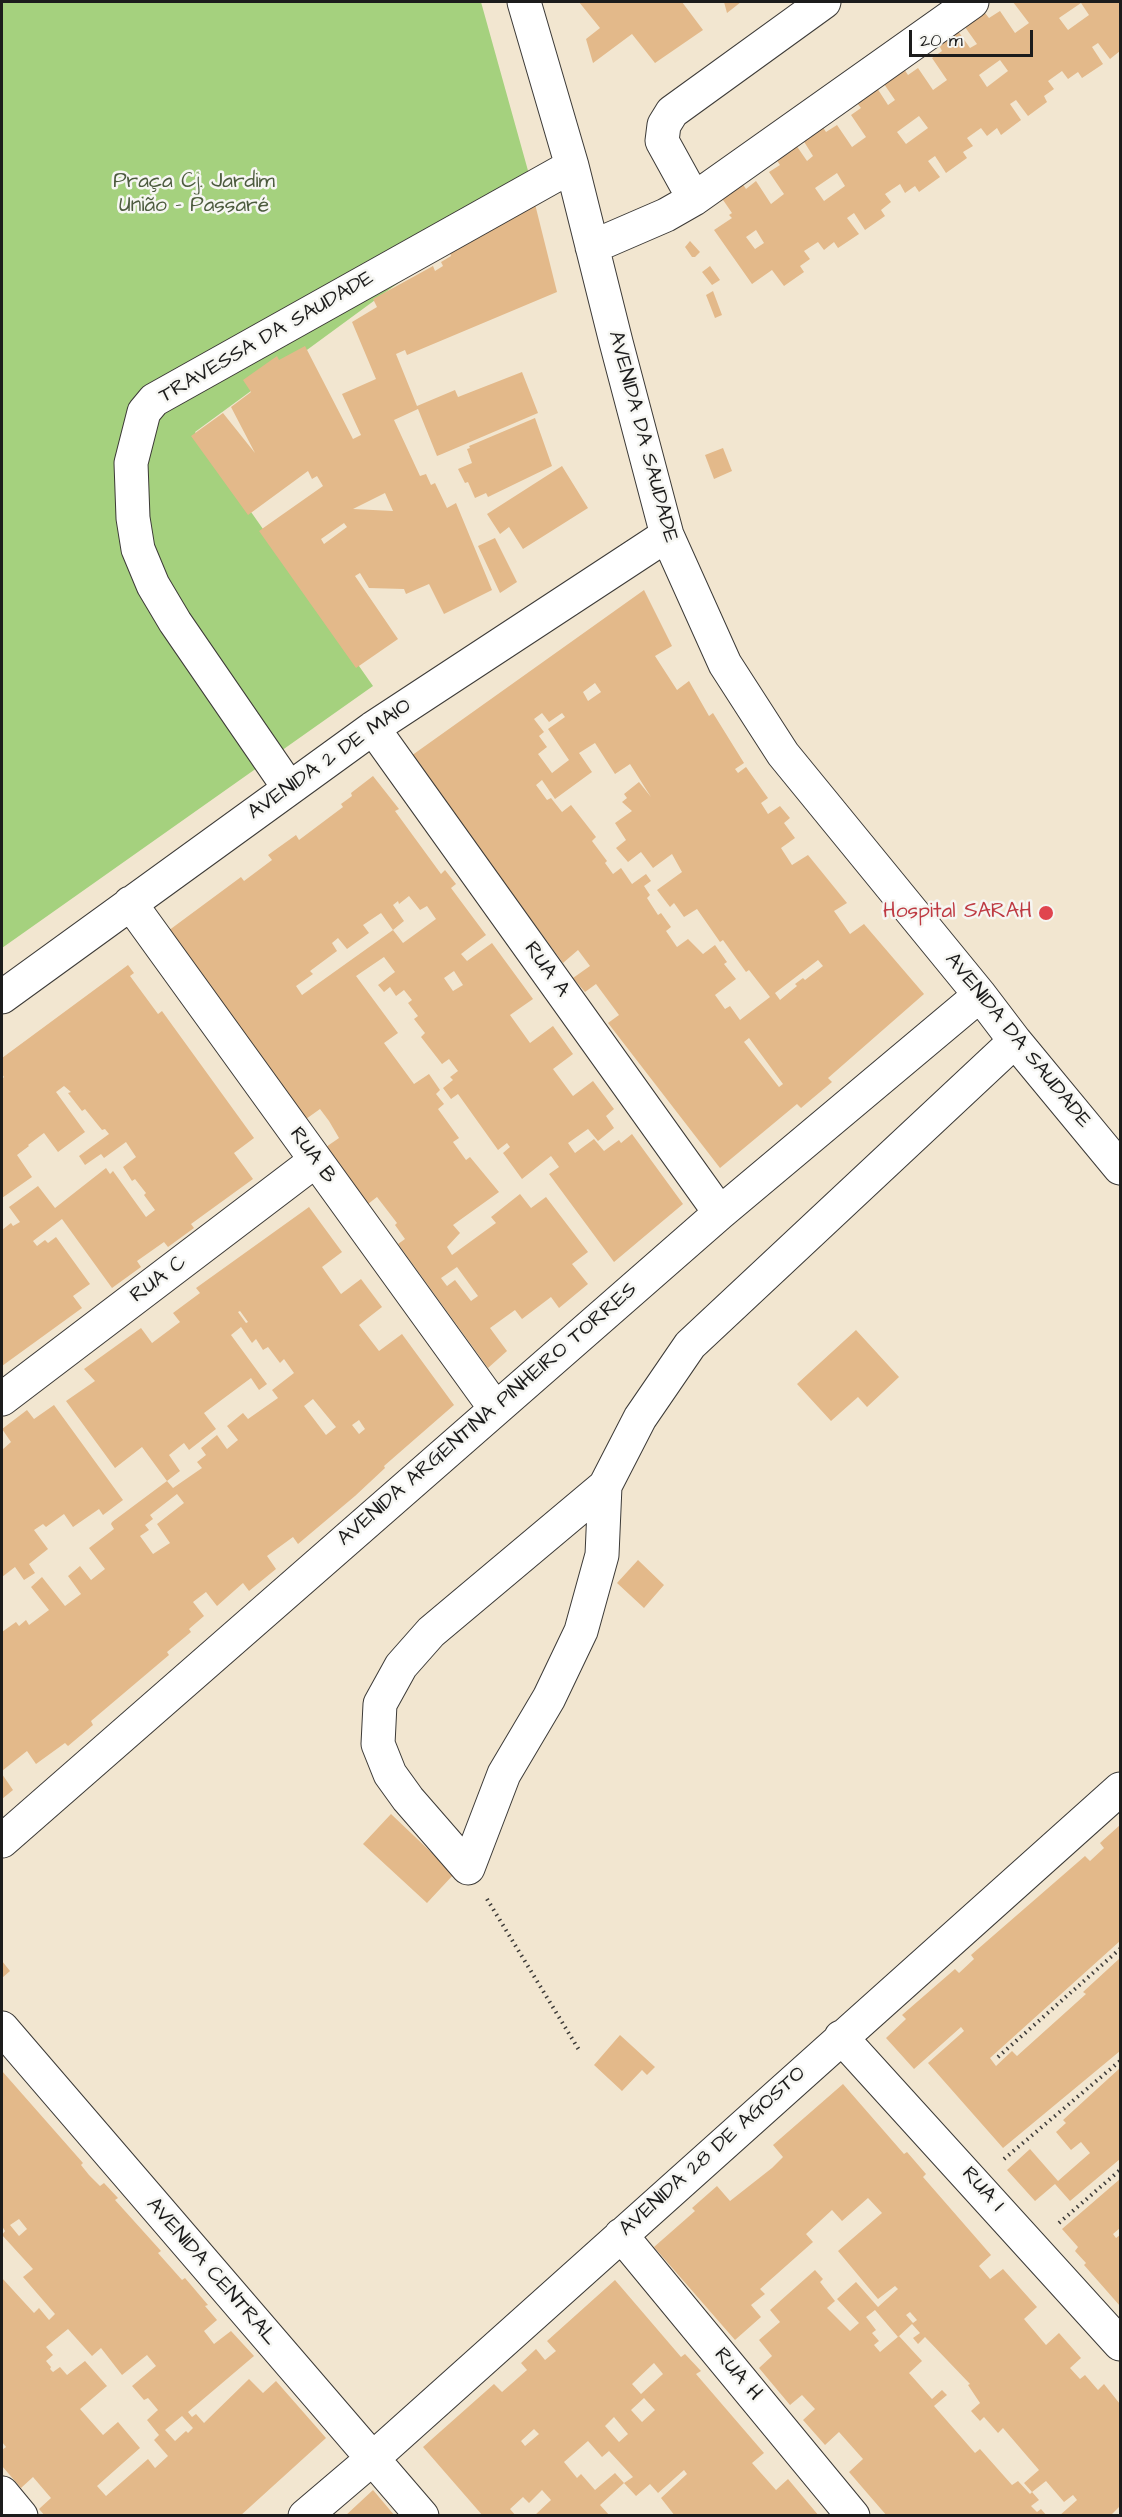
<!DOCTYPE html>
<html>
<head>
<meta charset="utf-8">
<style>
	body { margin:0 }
	#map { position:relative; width:1122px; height:2517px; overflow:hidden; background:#f2e6d0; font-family:"Architects Daughter",sans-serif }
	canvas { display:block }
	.frame { position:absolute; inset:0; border:3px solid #1c1c1c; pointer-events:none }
	.scale { position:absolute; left:909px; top:30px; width:124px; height:27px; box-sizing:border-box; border:3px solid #1c1c1c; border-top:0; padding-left:8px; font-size:18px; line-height:21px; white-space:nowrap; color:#1c1c1c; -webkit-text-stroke:4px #f6f6f2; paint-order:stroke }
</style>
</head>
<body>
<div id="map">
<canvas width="1122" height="2517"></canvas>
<div class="frame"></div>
<div class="scale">20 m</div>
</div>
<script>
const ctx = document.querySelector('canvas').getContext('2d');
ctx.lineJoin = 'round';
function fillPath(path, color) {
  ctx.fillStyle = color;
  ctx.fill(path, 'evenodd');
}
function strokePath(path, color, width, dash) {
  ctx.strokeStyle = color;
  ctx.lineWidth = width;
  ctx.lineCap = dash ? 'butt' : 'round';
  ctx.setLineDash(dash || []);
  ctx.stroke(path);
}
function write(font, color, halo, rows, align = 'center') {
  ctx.font = font + ' "Architects Daughter",sans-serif';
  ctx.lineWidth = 5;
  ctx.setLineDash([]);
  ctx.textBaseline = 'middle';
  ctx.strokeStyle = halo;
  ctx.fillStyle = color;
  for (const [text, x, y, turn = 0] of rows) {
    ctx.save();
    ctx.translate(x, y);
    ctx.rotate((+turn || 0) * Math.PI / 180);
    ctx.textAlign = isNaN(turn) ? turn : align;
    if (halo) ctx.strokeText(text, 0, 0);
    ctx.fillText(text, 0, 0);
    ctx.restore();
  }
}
fillPath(new Path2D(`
	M2,2H481L532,185L195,432L373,686L2,948Z`), '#a5d17e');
fillPath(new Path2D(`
	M579,2H682L703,30L655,63L632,34L593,63L586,39L600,28Z
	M724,2H741L727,13Z
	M1013,2H1120V51L1110,59L1098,43L1092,47L1103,64L1082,78L1078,72L1068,79L1062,71L1048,81L1054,89L1044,96L1047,102L1028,116L1016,100L1010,104L1021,120L1001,135L997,128L987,136L981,128L967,138L973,146L963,152L967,158L946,173L935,156L928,161L940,177L919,192L915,186L905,193L900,184L885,194L891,202L881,210L885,216L865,230L854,213L847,218L859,234L838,248L834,242L824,250L818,242L804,251L810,259L800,266L804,272L784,286L772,270L752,284L714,230L732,218L729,215L732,213L721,197L742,183L746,189L756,181L771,204L784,194L769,172L780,165L776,159L796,145L807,161L813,156L803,140L822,126L826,132L837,125L852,147L866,137L851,115L861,108L857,103L877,88L888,105L895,100L884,84L904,69L908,75L918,68L933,90L947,80L932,58L942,51L939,45L958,31L970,48L977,44L965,27L985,13L989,18L1000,11L1015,33L1029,23ZM1081,3L1089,15L1068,30L1059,18ZM1000,60L1008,71L987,87L979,75ZM919,116L928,128L906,144L897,132ZM837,173L845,186L824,201L815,188ZM756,230L764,243L755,249L746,237Z
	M534,200L557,292L407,355L405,350L396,354L417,406L455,390L458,397L522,372L538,413L442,454L437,456L418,409L394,420L420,476L426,474L431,485L435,483L447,508L456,503L492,590L444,614L429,584L406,594L404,589L369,588L360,573L355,576L398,639L356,668L259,531L323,486L317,476L312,479L308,471L248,515L191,436L223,413L255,453L231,407L251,392L243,380L277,356L279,360L305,346L353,439L361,435L342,394L376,379L352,322L377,307L373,299L433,266L435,271L443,266L441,262L451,256L450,253ZM385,493L393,511L353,509ZM344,523L347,527L324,544L321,539Z
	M690,241L700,252L695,257H692L685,247Z
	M710,266L720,280L712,285L702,272Z
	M713,291L722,315L715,318L706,295Z
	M535,418L552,466L488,497L486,493L475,498L468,482L465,483L458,469L472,463L467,449L470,448L469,446Z
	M723,448L732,471L714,479L705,455Z
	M562,466L588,508L523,549L509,527L500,534L487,514Z
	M495,538L517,582L500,593L478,546Z
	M644,590L672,646L655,656L677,690L689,681L709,716L713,713L744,763L735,769L738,773L746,767L768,798L761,803L768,814L780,806L790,818L784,823L795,838L781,848L792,865L808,855L847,903L834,911L850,934L864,924L924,994L828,1078L832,1082L801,1108L797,1104L720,1168L608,1023L619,1015L596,984L585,992L573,978L590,966L578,950L563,963L411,756ZM595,683L601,692L588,701L583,692ZM542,713L549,722L562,713L565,717L548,729L569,760L552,773L538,754L547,747L539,736L544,732L534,719ZM595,743L615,774L630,764L651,797L639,782L624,794L627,798L622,802L632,811L615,823L626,840L616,848L628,862L641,852L653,868L672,854L682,872L657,890L670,907L674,903L684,917L697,909L720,942L723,940L746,972L749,970L770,997L740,1020L730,1006L725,1009L715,995L736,979L724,964L727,962L715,945L703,954L688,939L677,947L666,931L671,927L661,913L658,915L647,898L650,895L644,886L651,881L646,874L632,884L621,868L613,874L605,863L607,861L592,841L596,837L571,805L562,812L551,798L547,800L536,785L542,780L555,799L592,772L579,753ZM818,960L823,966L805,980L803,978L795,984L797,986L780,1000L775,993ZM749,1038L783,1084L779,1087L744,1042Z
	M373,776L399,809L395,811L441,874L445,870L456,884L451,888L486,935L461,954L467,961L492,943L533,999L510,1015L530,1043L553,1026L573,1054L553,1069L573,1096L593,1081L614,1109L606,1116L614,1128L598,1141L588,1129L568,1143L575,1153L594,1139L604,1151L619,1140L621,1143L632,1134L683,1204L614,1262L549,1174L559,1167L551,1156L522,1179L503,1153L510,1147L507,1143L498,1150L458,1094L451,1099L443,1088L453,1080L450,1077L458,1071L449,1059L442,1064L421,1037L425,1033L414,1019L418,1016L408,1003L412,1000L404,990L396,996L390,987L384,992L378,985L395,972L384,957L356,976L398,1033L384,1043L414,1084L429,1074L440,1090L436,1094L444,1104L438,1109L459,1138L453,1142L466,1160L470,1157L499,1192L453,1225L460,1233L447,1247L452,1255L496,1223L491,1217L520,1194L531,1208L546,1197L588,1252L572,1264L588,1284L559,1308L551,1297L522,1319L515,1310L490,1328L507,1351L488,1368L398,1244L405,1239L395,1225L397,1223L377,1197L368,1204L326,1147L339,1138L329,1121L320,1109L306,1119L168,931L241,877L244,881L272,860L268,855L296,835L299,840L343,807L341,804L352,796L351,793ZM409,896L420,910L427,906L436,919L403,943L393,930L302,995L296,986L313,974L310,971L337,951L332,943L338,938L347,949L369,933L363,925L381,913L393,930L404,921L393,905L398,901L399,904ZM454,971L463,985L453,991L444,978ZM457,1267L478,1296L471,1301L455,1280L447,1286L441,1278Z
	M128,965L134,973L130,976L158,1014L162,1011L254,1138L234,1153L253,1179L191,1224L194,1228L168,1247L164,1242L137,1261L141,1267L112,1288L62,1219L33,1241L37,1246L45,1240L48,1243L56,1237L90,1284L73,1296L82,1308L2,1366V1230L11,1223L13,1226L20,1222L9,1207L38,1186L55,1208L106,1168L110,1174L113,1171L146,1217L155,1210L144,1195L146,1193L135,1179L132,1181L123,1167L136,1157L126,1142L104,1158L101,1154L85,1165L79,1156L109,1134L105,1129L102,1130L85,1109L82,1111L68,1093L71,1092L64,1086L56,1092L85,1132L58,1152L44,1133L28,1145L29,1146L17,1155L32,1177L2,1198V1079L4,1077L2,1074V1058Z
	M309,1207L342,1252L322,1267L341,1294L361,1279L382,1307L359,1325L379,1351L402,1334L454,1405L384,1466L385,1468L355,1496L298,1544L293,1537L267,1556L276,1569L249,1591L243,1583L217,1606L206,1592L193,1602L204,1616L189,1629L191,1632L167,1652L169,1655L91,1721L93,1725L68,1746L65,1743L36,1764L27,1751L2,1771V1632L16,1622L19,1626L26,1620L29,1625L49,1610L31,1587L42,1577L65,1606L81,1594L68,1576L80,1566L91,1580L105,1569L89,1548L114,1529L111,1524L112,1522L167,1481L173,1488L202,1468L197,1462L206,1455L201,1448L217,1435L227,1449L238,1440L227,1426L243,1413L248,1419L278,1398L272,1390L294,1373L284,1359L280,1363L268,1347L263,1350L256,1339L252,1343L241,1327L231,1335L267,1384L259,1390L251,1378L204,1413L216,1429L189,1450L184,1443L169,1455L180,1471L167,1481L142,1447L115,1468L66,1401L95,1381L84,1369L141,1328L152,1343L180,1322L173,1313L200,1293L196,1288ZM240,1311L248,1322L246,1323L238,1312ZM313,1399L336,1427L326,1435L304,1406ZM359,1420L365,1429L359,1434L352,1425ZM177,1494L184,1503L157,1524L170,1543L153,1554L140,1536L149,1530L145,1525L153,1519L150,1515Z
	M856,1330L899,1377L867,1407L858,1397L831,1421L797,1384Z
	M54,1405L123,1500L103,1515L99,1509L73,1527L64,1514L46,1527L43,1524L34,1530L48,1549L29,1564L35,1573L24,1580L15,1567L2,1577V1450L11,1442L2,1429L27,1410L34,1419Z
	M638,1560L664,1585L644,1608L617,1583Z
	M2,1774L13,1790L2,1799Z
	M391,1814L454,1874L427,1903L363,1844Z
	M1120,1825V1941L990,2058L996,2066L1012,2051L1017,2056L1086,1994L1083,1992L1120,1958V2051L1003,2148L928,2063L964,2031L961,2027L914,2069L886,2038L906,2019L902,2015L955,1969L959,1973L974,1959L971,1955L1085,1856L1090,1861L1104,1848L1100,1843Z
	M2,1961L10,1971L2,1978Z
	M620,2035L655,2067L647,2075L642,2070L622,2091L594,2065Z
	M1120,2068V2159L1070,2201L1055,2184L1035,2201L1007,2170L1030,2149L1058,2181L1090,2153L1081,2142L1071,2150L1056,2132L1066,2123L1063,2120Z
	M2,2071L83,2163L81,2165L89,2175L100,2186L104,2183L118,2198L115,2200L161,2251L158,2253L182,2280L185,2278L208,2305L205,2306L217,2320L204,2331L214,2344L231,2331L254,2356L188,2412L192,2417L196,2414L204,2423L249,2379L263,2393L276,2381L326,2438L240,2516H45L39,2509L51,2498L33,2477L21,2488L2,2466V2450L6,2447L2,2442V2278L34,2313L39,2308L49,2320L55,2314L23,2277L33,2269L2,2235L5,2231L2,2226ZM19,2219L27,2229L19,2236L10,2225ZM68,2329L92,2356L101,2348L122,2375L147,2355L156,2366L132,2386L144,2400L148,2398L158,2410L147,2420L159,2435L154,2440L168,2456L155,2468L148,2459L106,2496L97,2486L140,2448L118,2422L103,2435L80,2409L107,2386L85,2361L67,2375L60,2367L53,2372L50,2369L51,2367L46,2361L53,2355L46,2347ZM182,2416L193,2428L188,2433L186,2431L175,2441L165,2430Z
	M843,2084L904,2154L907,2152L926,2174L923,2177L991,2255L979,2266L990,2279L1003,2269L1037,2307L1024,2319L1046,2345L1059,2333L1081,2358L1070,2368L1080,2379L1085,2375L1098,2390L1104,2384L1120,2404V2506L1110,2516H1059L1077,2500L1073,2495L1064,2502L1046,2481L1032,2492L1039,2500L1031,2506L1037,2512L1041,2509L1047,2516H887L849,2472L863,2459L839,2432L825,2445L803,2420L815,2409L802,2395L790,2405L759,2368L772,2356L759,2340L780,2322L770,2310L815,2270L823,2279L820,2282L835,2301L827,2308L850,2331L859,2323L837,2299L856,2282L878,2307L898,2289L895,2286L878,2299L838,2251L882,2213L868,2198L842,2221L832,2210L806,2234L813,2242L760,2289L765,2294L751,2305L761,2317L735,2340L654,2247L695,2211L692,2208L717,2186L730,2201L772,2168L783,2157L773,2145ZM875,2310L898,2337L912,2324L920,2333L913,2338L918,2344L925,2337L970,2384L968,2385L980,2403L971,2411L980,2421L984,2417L998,2433L1003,2428L1039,2470L1024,2483L1032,2492L1030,2494L1018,2481L1012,2485L980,2449L975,2453L934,2406L947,2395L942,2390L932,2399L909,2373L922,2361L899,2336L880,2352L874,2345L879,2341L872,2333L876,2330L866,2317ZM910,2312L917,2320L913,2323L906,2315Z
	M1120,2179V2228L1113,2234L1116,2238L1120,2235V2306L1084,2265L1086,2263L1075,2251L1078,2247L1062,2229Z
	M615,2280L681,2357L685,2354L701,2371L696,2374L764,2453L752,2463L776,2490L788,2479L819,2516H675L661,2498L687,2474L684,2470L658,2493L650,2484L636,2496L624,2483L600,2505L610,2516H534L551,2500L542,2490L529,2503L523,2497L510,2509L516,2516H483L423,2447L494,2384L502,2392L527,2370L521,2363L536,2349L545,2360L556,2351L547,2341ZM654,2363L663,2374L641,2394L632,2384ZM644,2398L655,2410L642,2422L631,2410ZM614,2417L628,2434L619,2442L605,2426ZM534,2429L539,2434L525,2446L521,2441ZM588,2441L602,2457L609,2451L633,2477L624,2483L615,2473L595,2490L581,2474L577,2478L564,2462Z
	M373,2490L395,2516H345Z`), '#e3b98a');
const minor = new Path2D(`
	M524,2L572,166L616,342L667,535L725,664L783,754L980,995L1015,1041L1120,1168
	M694,199L662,141L664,125L672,112L824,2
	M592,247L666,215L694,199L972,2
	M373,728L720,1213
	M289,788L175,622L153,585L138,549L133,518L131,463L144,412L154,400L572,166
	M130,903L495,1408
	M2,997L373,728L667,535
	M2,1399L315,1161
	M605,1486L602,1555L581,1631L549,1698L504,1774L468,1868L408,1799L390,1774L378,1744L380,1704L401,1666L431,1632L605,1486L640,1418L690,1345L1015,1041
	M2,1841L720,1213L980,995
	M2,2028L422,2516
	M841,2037L1120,2344
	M621,2235L853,2516
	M2,2493L21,2516
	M305,2516L372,2459L1120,1789`);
strokePath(minor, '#3c3a37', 35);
strokePath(new Path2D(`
	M487,1899L579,2050
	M998,2057L1120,1949
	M1004,2159L1120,2061
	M1059,2223L1120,2170`), '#3c3a37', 4, [1.5, 4.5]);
strokePath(minor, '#fff', 33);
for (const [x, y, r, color] of [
	[1046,913,8,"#e0444e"]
]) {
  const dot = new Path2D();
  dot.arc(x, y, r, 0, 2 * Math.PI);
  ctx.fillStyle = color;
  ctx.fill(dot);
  strokePath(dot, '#f6f6f2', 2);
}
write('21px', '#4c5b3e', '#f6f6f2', [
	["Praça Cj. Jardim",194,183],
	["União - Passaré",194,207]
]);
write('21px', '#1c1c1c', '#f6f6f2', [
	["TRAVESSA DA SAUDADE",267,338,-30],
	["AVENIDA DA SAUDADE",642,437,75],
	["AVENIDA 2 DE MAIO",330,760,-35],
	["RUA A",546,970,54],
	["AVENIDA DA SAUDADE",1017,1041,51],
	["RUA B",312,1156,54],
	["RUA C",159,1280,-37],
	["AVENIDA ARGENTINA PINHEIRO TORRES",488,1415,-41],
	["AVENIDA 28 DE AGOSTO",713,2152,-42],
	["RUA I",982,2190,48],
	["AVENIDA CENTRAL",211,2272,49],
	["RUA H",737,2375,50]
]);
write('21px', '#be3a42', '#f6f6f2', [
	["Hospital SARAH",1032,913]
], 'right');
</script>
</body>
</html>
